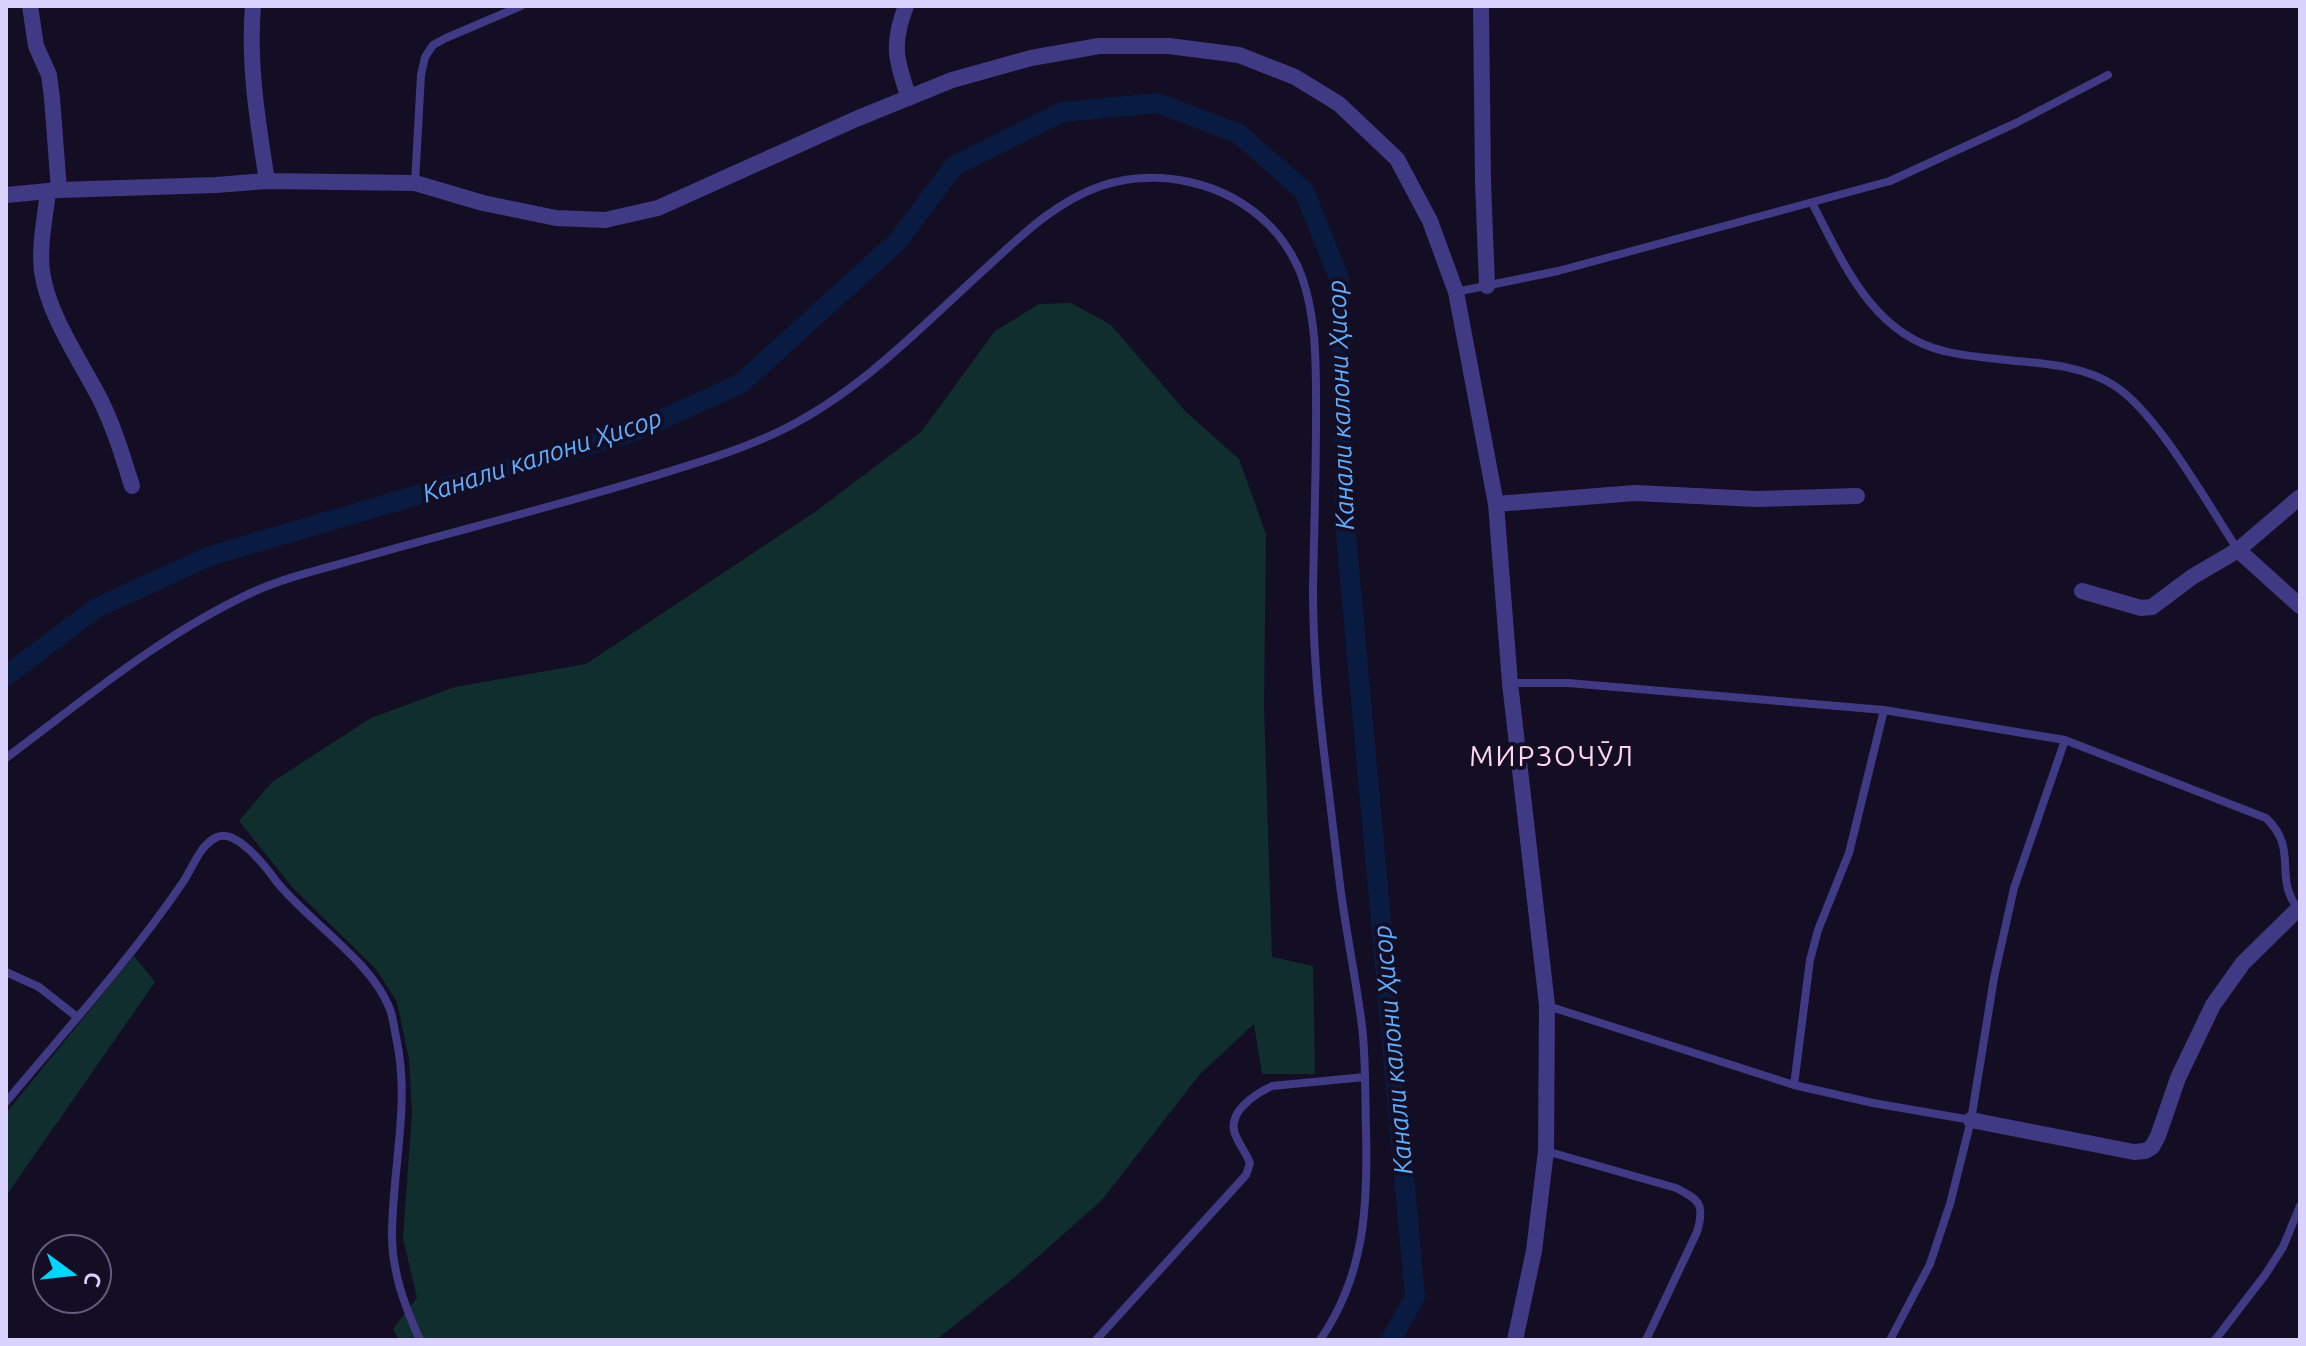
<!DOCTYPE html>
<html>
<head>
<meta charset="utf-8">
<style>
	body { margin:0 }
	#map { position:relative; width:2306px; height:1346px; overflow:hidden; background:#130e24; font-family:Ubuntu,sans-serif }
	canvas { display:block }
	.frame { position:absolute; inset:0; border:8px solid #dad2ff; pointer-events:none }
	.north { position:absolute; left:32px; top:1234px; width:80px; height:80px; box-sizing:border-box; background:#130e24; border:2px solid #635c7c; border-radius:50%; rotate:105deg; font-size:22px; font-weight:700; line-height:32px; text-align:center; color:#dad2ff }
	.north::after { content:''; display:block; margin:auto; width:28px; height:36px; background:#00d5fd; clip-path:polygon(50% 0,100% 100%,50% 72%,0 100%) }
</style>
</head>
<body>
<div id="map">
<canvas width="2306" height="1346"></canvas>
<div class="frame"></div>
<div class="north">С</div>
</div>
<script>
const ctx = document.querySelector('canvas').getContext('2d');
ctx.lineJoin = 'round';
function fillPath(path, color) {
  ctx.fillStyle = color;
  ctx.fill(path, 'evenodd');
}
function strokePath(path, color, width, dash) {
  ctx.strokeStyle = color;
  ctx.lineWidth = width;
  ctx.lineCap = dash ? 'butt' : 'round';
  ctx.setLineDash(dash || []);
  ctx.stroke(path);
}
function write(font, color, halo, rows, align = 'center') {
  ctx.font = font + ' Ubuntu,sans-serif';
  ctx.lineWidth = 8;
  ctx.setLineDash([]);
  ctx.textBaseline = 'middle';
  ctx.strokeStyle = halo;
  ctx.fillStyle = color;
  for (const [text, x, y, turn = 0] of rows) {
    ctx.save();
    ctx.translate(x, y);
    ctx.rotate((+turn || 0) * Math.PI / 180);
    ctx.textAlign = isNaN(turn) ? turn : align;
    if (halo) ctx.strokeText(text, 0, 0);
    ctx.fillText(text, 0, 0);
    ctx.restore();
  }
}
fillPath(new Path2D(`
	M1071,303L1111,325L1185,411L1239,459L1266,534L1264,706L1272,957L1313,966L1315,1074H1262L1254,1024L1200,1074L1102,1200L1015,1277L936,1340H399L393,1329L417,1298L403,1238L412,1113L409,1059L397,1002L376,969L293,888L239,821L272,782L371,718L455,687L586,664L815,512L921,432L995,331L1039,304Z
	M134,956L155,982L6,1196V1113Z`), '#112e2e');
strokePath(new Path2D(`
	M6,676L96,608L210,556L636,431L740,384L897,242L954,166L1062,112L1158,103L1239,134L1304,191L1339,278L1346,534L1415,1297L1391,1340`), '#0a1b42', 20);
strokePath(new Path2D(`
	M415,183L421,75L425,57L433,45L446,38L521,6
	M1812,203C1843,262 1872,334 1944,351C1967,357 1992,358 2016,361C2050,364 2086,367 2115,386C2158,414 2208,505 2238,550
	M1456,292L1558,271L1890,181L2016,123L2108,75
	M1510,683H1568L1884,710L2065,740L2266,818C2300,850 2272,877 2299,910
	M6,758C85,699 162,634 253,592C288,576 327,568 364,557C459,530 556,506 651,477C696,463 742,450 784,429C862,390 922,326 986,268C1021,236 1055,202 1101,186C1159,167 1226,182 1269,225C1281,237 1291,252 1298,267C1318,314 1316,371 1316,421C1316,477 1314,533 1313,589C1313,640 1317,693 1323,744C1329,791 1334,838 1340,885C1346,932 1356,979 1362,1026C1366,1060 1365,1095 1366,1130C1368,1206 1365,1275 1320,1340
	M6,972L39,987L77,1017
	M1548,1006L1794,1085L1873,1103L1971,1120
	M1794,1085L1810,960L1818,930L1849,853L1884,710
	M6,1102C65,1031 129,961 181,885C192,870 199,845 217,837C236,828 266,867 276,881C307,920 371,961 389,1007C393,1016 394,1027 396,1037C411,1103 392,1168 392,1236C392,1272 405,1307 420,1340
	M1546,1151L1676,1188C1700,1200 1705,1205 1697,1232L1646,1340
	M1096,1340L1246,1175L1250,1163C1246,1153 1239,1144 1235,1134C1227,1112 1255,1094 1272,1086L1365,1077
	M1890,1340L1930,1264L1950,1204L1971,1120L1994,978L2014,888L2065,740
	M2215,1340L2265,1275L2283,1247L2300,1206`), '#403983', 8);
strokePath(new Path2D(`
	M30,6L36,46L49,75L52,98L59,190
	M253,6C248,65 258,123 267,181
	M906,6C891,44 896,60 909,98
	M1481,6L1483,182L1487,286
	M48,192C45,218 39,245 42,271C47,313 81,362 100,399C114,427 123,457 132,486
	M6,195L59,190L216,185L267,181L415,183L483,203L556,218L605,220L658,208L856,119L952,80L1031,58L1099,46H1169L1239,55L1295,77L1339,104L1397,159L1430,221L1456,292L1496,504L1510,683L1547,1005L1546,1151L1534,1251L1515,1340
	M1496,504L1635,493L1757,499L1857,496
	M2238,550L2300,606
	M2082,591L2141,608L2152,607L2192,577L2238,550L2300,497
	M1971,1120L2134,1152L2145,1151L2152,1147L2158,1136L2178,1078L2213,1005L2243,963L2298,909`), '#403983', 16);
write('italic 26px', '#60adff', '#130e24', [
	["Канали калони Ҳисор",1341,405,-92],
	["Канали калони Ҳисор",542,456,-18],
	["Канали калони Ҳисор",1393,1050,-95]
]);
ctx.letterSpacing = '2px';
write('28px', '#ffd4ed', '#130e24', [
	["МИРЗОЧӮЛ",1552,757]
]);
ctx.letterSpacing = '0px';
</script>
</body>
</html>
